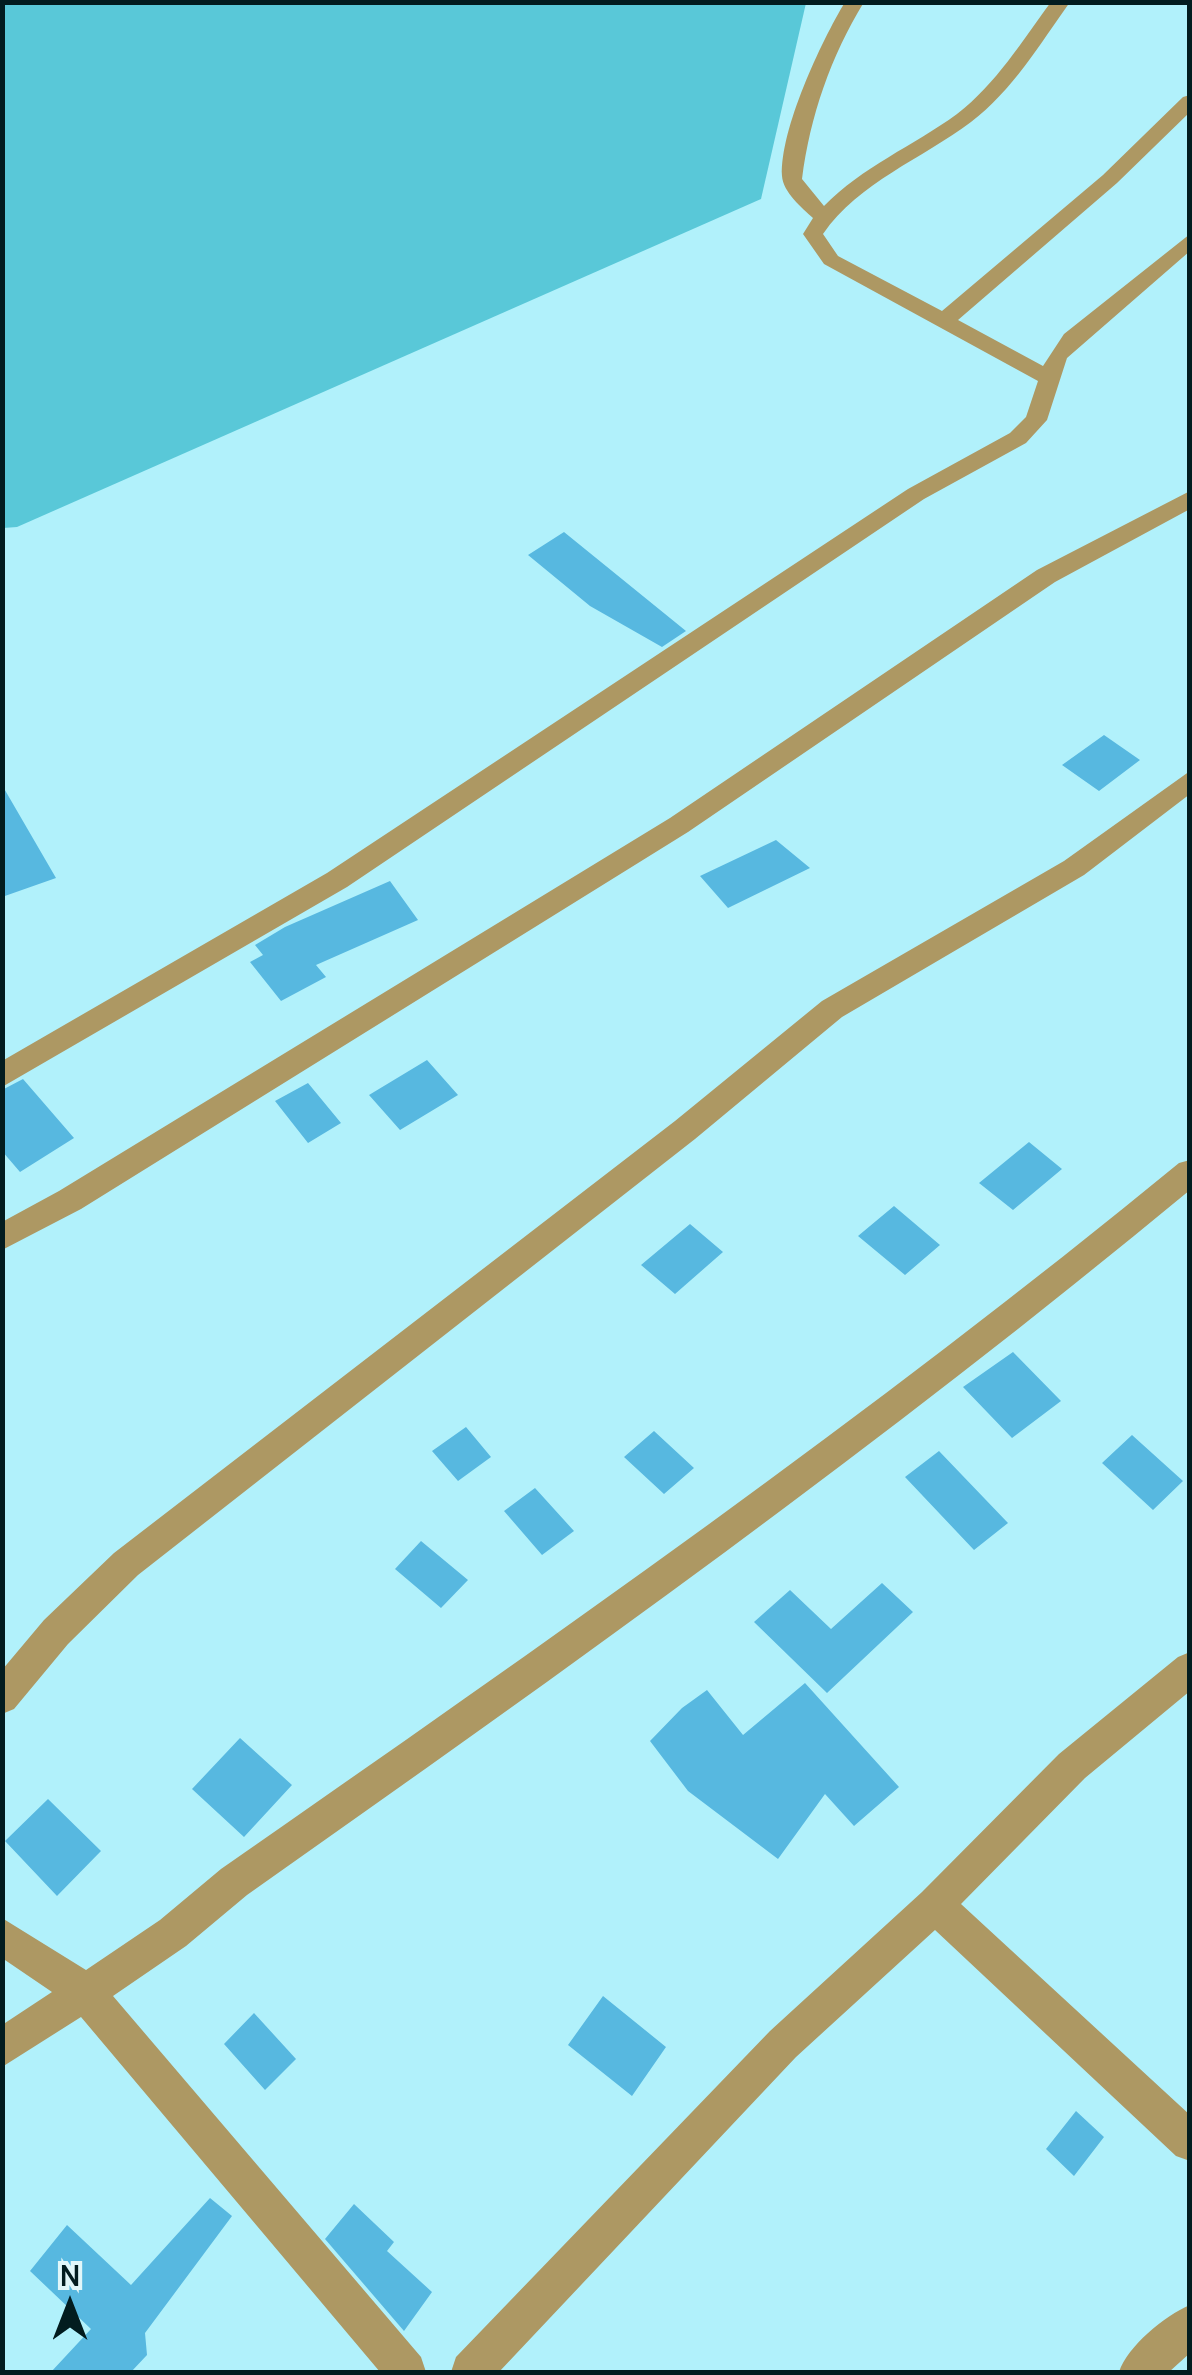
<!DOCTYPE html>
<html>
<head>
<meta charset="utf-8">
<style>
	body { margin:0 }
	#map { position:relative; width:1192px; height:2375px; overflow:hidden; background:#b1f1fb; font-family:Manrope,sans-serif }
	canvas { display:block }
	.frame { position:absolute; inset:0; border:5px solid #021c1f; pointer-events:none }
	.north { position:absolute; left:20px; top:2255px; width:100px; height:100px; -webkit-text-stroke:8px #e1f6f9; paint-order:stroke; rotate:0deg; font-size:28px; font-weight:700; line-height:40px; text-align:center; color:#021c1f }
	.north::after { content:''; display:block; margin:auto; width:35px; height:45px; background:#021c1f; clip-path:polygon(50% 0,100% 100%,50% 72%,0 100%) }
</style>
</head>
<body>
<div id="map">
<canvas width="1192" height="2375"></canvas>
<div class="frame"></div>
<div class="north">N</div>
</div>
<script>
const ctx = document.querySelector('canvas').getContext('2d');
ctx.lineJoin = 'round';
function fillPath(path, color) {
  ctx.fillStyle = color;
  ctx.fill(path, 'evenodd');
}
fillPath(new Path2D(`
	M2,3L3,2L806,3L761,199L17,527L3,528Z`), '#59c8d8');
fillPath(new Path2D(`
	M564,532L686,631L662,647L590,606L528,555Z
	M1104,735L1140,760L1099,791L1062,765Z
	M2,785L56,878L2,897Z
	M776,840L810,868L728,908L700,876Z
	M390,881L418,920L316,965L326,977L281,1001L250,962L263,955L255,945L285,927Z
	M427,1060L458,1095L400,1130L369,1095Z
	M23,1079L74,1138L20,1172L2,1151V1090Z
	M308,1083L341,1123L308,1143L275,1101Z
	M1029,1142L1062,1169L1013,1210L979,1183Z
	M894,1206L940,1245L905,1275L858,1236Z
	M690,1224L723,1252L675,1294L641,1265Z
	M1013,1352L1061,1401L1012,1438L963,1387Z
	M466,1427L491,1457L458,1481L432,1451Z
	M654,1431L694,1468L664,1494L624,1457Z
	M1132,1435L1183,1481L1153,1510L1102,1463Z
	M939,1451L1008,1523L974,1550L905,1477Z
	M535,1488L574,1531L542,1555L504,1511Z
	M421,1541L468,1580L441,1608L395,1569Z
	M882,1583L913,1612L827,1693L754,1622L790,1590L831,1629Z
	M805,1683L899,1787L854,1826L825,1794L778,1859L688,1791L650,1741L682,1708L707,1690L743,1735Z
	M240,1738L292,1785L244,1837L192,1789Z
	M48,1799L101,1851L57,1896L5,1841Z
	M603,1996L666,2047L632,2096L568,2045Z
	M254,2013L296,2059L265,2090L224,2044Z
	M1076,2111L1104,2137L1074,2176L1046,2149Z
	M210,2198L232,2216L145,2333L147,2355L131,2372H51L91,2329L30,2271L67,2225L131,2285Z
	M354,2204L394,2242L387,2251L432,2292L404,2331L325,2239Z`), '#57b8e0');
fillPath(new Path2D(`
	M845,2H864C831,56 810,116 802,179L824,206C862,167 913,146 957,114C996,84 1022,41 1051,2H1070C1040,44 1012,91 971,122C922,159 859,182 823,234L838,256L942,311L1103,175L1183,97L1190,95V112L1117,183L958,320L1043,366L1064,334L1190,234V251L1067,358L1047,420L1026,443L924,499L347,887L2,1087V1061L327,873L908,489L1010,433L1026,417L1038,381L824,264L803,234L813,218C802,208 783,192 782,176C780,129 821,42 845,2Z
	M1190,491V509L1055,582L688,832L81,1209L2,1250V1222L59,1191L670,818L1037,570Z
	M1190,771V794L1084,875L842,1017L695,1139L138,1575L68,1644L14,1709L2,1714V1670L44,1620L114,1553L675,1121L822,1001L1064,861Z
	M1190,1160V1190C887,1441 568,1669 247,1895L186,1946L113,1996L421,2357L426,2372H380L81,2017L2,2067V2025L52,1992L2,1958V1918L86,1970L160,1920L221,1869C547,1642 872,1415 1179,1163Z
	M1190,1652V1691L1085,1778L961,1904L1190,2115V2161L1176,2156L935,1930L796,2057L499,2372H451L456,2357L770,2031L922,1892L1059,1754L1178,1657Z
	M1190,2305V2353L1169,2372H1119C1128,2346 1164,2316 1190,2305Z`), '#ad9863');
</script>
</body>
</html>
